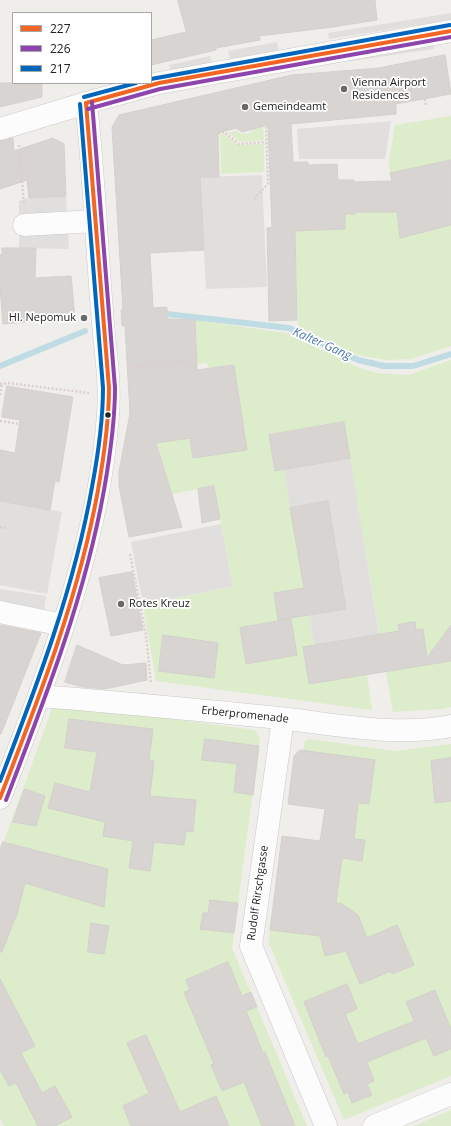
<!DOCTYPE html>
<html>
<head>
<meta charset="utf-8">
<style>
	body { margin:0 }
	#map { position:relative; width:451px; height:1126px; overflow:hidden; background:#f0eeeb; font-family:"Open Sans",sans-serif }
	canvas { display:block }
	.legend { position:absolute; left:12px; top:12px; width:140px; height:72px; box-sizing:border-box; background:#fff; border:1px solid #a7a7a7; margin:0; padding:5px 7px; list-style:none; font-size:12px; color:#222 }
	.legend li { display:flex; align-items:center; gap:8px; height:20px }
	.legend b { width:20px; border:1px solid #a7a7a7 }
</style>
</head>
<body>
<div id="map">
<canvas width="451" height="1126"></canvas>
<ul class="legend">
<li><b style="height:5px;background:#f26522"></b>227</li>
<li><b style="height:5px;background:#8e44ad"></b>226</li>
<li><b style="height:5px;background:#0065bd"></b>217</li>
</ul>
</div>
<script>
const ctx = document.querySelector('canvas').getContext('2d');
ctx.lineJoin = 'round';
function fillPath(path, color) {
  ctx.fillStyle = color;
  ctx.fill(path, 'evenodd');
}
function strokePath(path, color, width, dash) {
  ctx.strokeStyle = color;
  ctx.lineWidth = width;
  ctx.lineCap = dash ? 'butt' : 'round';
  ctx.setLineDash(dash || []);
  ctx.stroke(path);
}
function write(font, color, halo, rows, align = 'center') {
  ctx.font = font + ' "Open Sans",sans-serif';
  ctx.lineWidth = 3.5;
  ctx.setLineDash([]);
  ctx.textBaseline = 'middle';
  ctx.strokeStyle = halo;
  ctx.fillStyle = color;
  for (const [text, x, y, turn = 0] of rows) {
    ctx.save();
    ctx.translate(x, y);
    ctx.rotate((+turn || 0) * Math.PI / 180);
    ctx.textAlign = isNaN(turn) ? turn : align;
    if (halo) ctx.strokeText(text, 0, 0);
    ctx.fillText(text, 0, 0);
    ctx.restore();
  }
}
fillPath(new Path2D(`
	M451,116V346L411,359L386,360L357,355L298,327L295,228L315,230L345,229V214H355V212H394L389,161L395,125Z
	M263,124L264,140L240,142L228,133L235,131L242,134L251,133L254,127Z
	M220,134H224L238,145L264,144V172L221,174Z
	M195,320L286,333L360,368L378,373L408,375L451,360V707L443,709L393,712L343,422L269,435L275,470L284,469L314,645L309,684L367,674L372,710L156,681L143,605L233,586L214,486L172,494L147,411L183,383L193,458L247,449L234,365L208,368L207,363L197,364Z
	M54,703L255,730L260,738L232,948L307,1126H4L0,1118V852Z
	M310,739L395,751L451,744V1076L344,1120L269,944L270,930L336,903L349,806L303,751L305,741Z
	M451,1110V1126H414Z`), '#ddeccb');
fillPath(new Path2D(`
	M451,13V20L329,39L328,33Z
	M277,42L279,50L230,59L228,51Z
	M433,42L434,49L351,61L350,54Z
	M210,56L212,62L171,71L169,65Z
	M391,121L385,159H299L297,129Z
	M262,175L267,287L206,289L200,177Z
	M66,196L69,249L19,248V201L29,198Z
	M350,458L379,634L314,645L309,615L346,609L337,554L328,502L290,508L284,469Z
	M0,501L62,512L47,594L0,585Z
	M221,524L233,586L143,605L131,542Z
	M0,589L46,596L44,611L0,604Z`), '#e0dfde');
strokePath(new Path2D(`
	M167,314L289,328L358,360L384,366H413L451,354
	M0,366L85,331`), '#bfdbe3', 6);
const building = new Path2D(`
	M178,0H375L377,20L333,27L259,36L260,40L216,48V50L151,65V40L186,32Z
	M445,55L451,94L396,104V114L291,124L293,162H308V165L337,164L338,180H354V182L392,181L390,173L451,160V225L400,238L397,212H355L356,214H345V229L295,231L297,320L269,321L267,228L272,227L268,125L242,132L236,128L218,133L219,177H200L204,250L150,253L153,308L167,307V319L195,320L197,370L234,365L247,450L193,458L190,438L156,443L182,527L129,537L119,486V472L130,413L125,326H122L121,310H123L112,127L119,115L292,75L379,68Z
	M0,83H42V97L0,107Z
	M13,138L14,151L53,138L64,144L66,196L29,198L27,180L0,189V141Z
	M2,248H36L35,278L71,276L75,318L3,324L0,288V255L2,254Z
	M7,386L73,397L59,482L55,481L50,510L0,501V450L15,453L20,420L2,417Z
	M344,422L350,458L275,471L269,435Z
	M214,486L220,519L202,523L198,489Z
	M328,501L346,609L278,620L274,593L304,588L290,508Z
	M132,572L143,630L111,636L99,578Z
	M291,619L297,655L246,664L240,628Z
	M415,622L416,630L423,629L427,658L451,625V661L309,684L303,647L399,631L398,625Z
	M0,625L41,633L1,734H0Z
	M163,635L218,643L214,678L159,671Z
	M77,645L123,665L146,663L147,680L105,689L82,687L65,682Z
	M69,719L153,729L149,760L154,761L150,796L196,800L193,832L186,831L184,845L154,842L150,871L129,868L133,841L103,836L105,822L48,808L55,783L90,792L97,752L65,748Z
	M205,739L259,746L253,795L234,792L237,764L202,760Z
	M300,750L375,760L369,804L358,803L354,839L365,840L362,861L342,858L336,903L342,904L358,915L367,938L397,925L414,965L392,974L391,971L360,984L346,951L325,956L320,936L270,930L282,836L320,841L325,809L288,804L294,756Z
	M451,758V801L435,803L431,761Z
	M25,789L45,796L36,826L13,822Z
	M3,842L108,869L104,907L25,883L16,918H15L2,952H0V850Z
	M210,900L238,903L234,933L200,929L203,913H208Z
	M91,923L109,926L104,954L88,952Z
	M228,962L242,996L251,992L257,1007L246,1011L263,1053L265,1052L295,1126H262L244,1082L222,1091L211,1065L214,1064L184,992L190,990L186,980Z
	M0,979L35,1046L21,1053L42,1093L55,1086L72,1117L55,1126H38L16,1083L9,1086L0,1070Z
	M347,984L357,1009L345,1014L358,1044L414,1021L406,1002L435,990L451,1029V1049L434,1056L426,1038L367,1062L374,1081L367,1084L372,1095L352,1103L348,1092L344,1094L328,1056L326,1057L304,1002Z
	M146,1035L180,1112L216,1096L229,1126H131L123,1106L149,1093L127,1043Z`);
fillPath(building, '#d7d4d2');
strokePath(building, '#d3d0cc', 1);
const minor = new Path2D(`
	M0,129L86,103L159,83L451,31
	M24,225L95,221
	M0,612L63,625
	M39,696C119,702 199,710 279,718C335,724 395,737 451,726
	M283,719L251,946L326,1126
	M0,798C47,676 99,546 108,414C111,379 104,345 102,310C96,241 94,172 86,103
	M374,1126L451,1094`);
strokePath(minor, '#c9c8c7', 23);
strokePath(new Path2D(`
	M425,99L426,106
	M218,133L224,132L239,144L266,142
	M19,145L24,204
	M254,199L268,184L266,118
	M129,368L190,360L192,374
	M0,384L7,383L89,393
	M0,395L2,383
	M0,421L19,424
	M0,527L6,528
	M130,554L146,635L151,684`), '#dccecd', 2.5, [2, 2]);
strokePath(minor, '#fdfcfc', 22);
strokePath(new Path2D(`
	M86,103L159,83L451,31
	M0,798C39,698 79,596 98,490C104,456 109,422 109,388L86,103`), '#f26522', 4);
strokePath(new Path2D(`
	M88,109L160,89L451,37
	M6,800C45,699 85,597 104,490C110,456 115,422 115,388L92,102`), '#8e44ad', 4);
strokePath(new Path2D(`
	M151,79L450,25
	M84,97L136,83
	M0,781C37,685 74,589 92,487C98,455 103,421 103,388L80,104`), '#0065bd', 4);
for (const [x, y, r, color] of [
	[344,89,4,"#6a6968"],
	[245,107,4,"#6a6968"],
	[84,318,4,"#6a6968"],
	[108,415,3.5,"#222"],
	[121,604,4,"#6a6968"]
]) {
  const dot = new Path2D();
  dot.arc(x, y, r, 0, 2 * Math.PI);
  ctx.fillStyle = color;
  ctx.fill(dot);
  strokePath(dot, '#fff', 1.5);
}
write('11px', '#222', '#fff', [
	["Vienna Airport",352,83],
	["Residences",352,96],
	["Gemeindeamt",253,107],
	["Hl. Nepomuk",76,318,"right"],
	["Rotes Kreuz",129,604]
], 'left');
write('11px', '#222', '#fff', [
	["Erberpromenade",245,715,6],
	["Rudolf Rirschgasse",258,893,-82]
]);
write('italic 12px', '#4a7aab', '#fff', [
	["Kalter Gang",322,344,24]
]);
</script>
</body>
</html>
